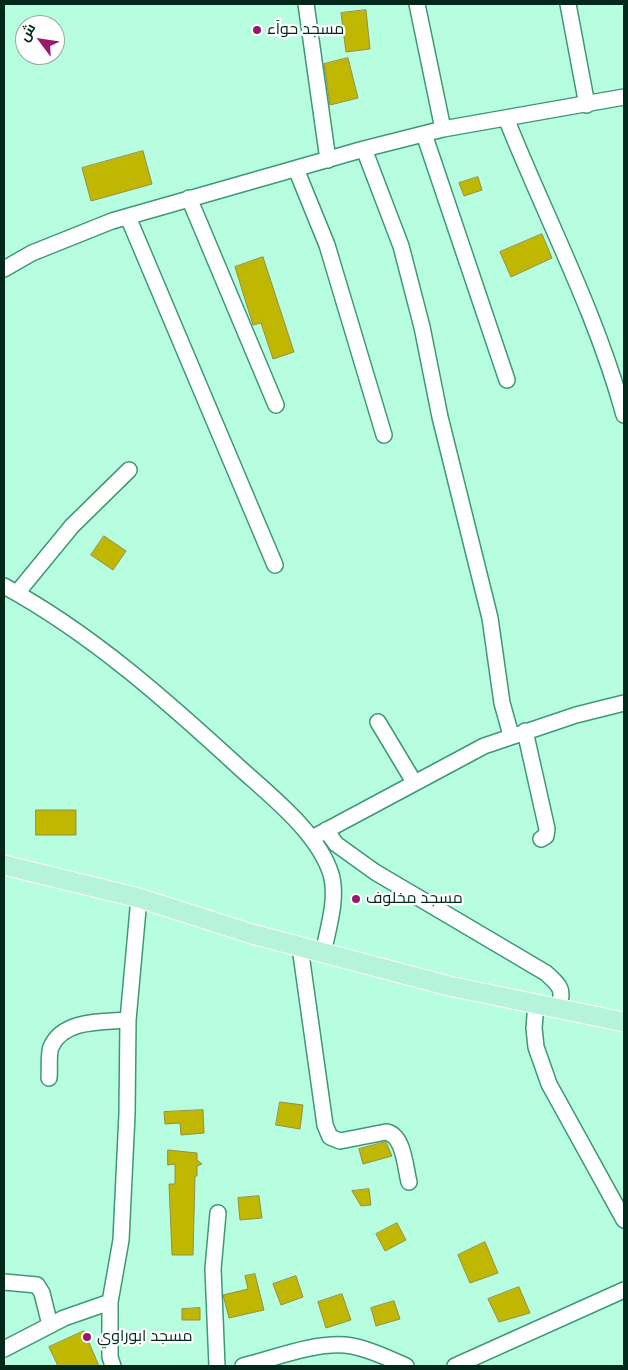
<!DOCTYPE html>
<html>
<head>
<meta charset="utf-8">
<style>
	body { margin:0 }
	#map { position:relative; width:628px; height:1370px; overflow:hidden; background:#b7fddf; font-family:"Times New Roman",Cairo,serif }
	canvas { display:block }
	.frame { position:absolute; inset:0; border:5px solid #01281b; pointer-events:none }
	.north { position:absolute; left:15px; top:15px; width:50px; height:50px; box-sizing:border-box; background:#fff; border:1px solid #99a9a4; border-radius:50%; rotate:301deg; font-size:14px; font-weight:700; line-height:20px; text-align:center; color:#01281b }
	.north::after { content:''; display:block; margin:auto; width:18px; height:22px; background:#99186e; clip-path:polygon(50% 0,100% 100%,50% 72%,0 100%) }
</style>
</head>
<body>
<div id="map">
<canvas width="628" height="1370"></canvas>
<div class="frame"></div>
<div class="north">ش</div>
</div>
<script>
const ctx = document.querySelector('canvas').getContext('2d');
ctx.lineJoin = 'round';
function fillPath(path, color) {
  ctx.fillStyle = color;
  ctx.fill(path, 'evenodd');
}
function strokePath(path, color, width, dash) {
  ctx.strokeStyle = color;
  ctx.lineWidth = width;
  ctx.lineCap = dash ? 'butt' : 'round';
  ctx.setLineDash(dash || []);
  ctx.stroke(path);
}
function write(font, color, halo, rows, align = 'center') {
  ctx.font = font + ' "Times New Roman",Cairo,serif';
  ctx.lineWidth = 4.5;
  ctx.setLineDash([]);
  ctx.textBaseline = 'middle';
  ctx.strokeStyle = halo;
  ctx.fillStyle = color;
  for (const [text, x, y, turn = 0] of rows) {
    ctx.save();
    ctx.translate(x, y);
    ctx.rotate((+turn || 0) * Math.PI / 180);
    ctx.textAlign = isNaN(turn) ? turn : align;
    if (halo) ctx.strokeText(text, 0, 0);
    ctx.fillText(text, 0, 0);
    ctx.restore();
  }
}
const building = new Path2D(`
	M366,10L370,49L346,52L341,13Z
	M348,58L358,98L330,105L324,64Z
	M143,151L152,184L91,201L82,168Z
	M478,177L482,190L464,196L459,183Z
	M542,234L552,258L511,277L500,252Z
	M263,257L294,352L273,359L261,323L253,325L235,267Z
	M104,536L126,551L113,570L91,555Z
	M36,810H76V835H36Z
	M280,1102L303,1105L300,1129L276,1125Z
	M203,1110L204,1133L181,1135L180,1123L165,1124L164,1112Z
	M386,1142L392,1156L363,1164L359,1149Z
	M168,1150L197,1153V1160L202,1164L197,1166V1176H195L193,1255H172L169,1184H175V1164L168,1165Z
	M369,1189L371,1205L361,1206L352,1191Z
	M259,1196L262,1218L240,1220L238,1198Z
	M397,1223L406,1240L385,1251L376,1234Z
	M485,1242L498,1273L470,1283L458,1255Z
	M255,1274L264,1310L229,1318L223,1295L248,1289L245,1276Z
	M296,1276L303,1297L281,1305L273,1284Z
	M519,1287L530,1313L499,1322L488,1299Z
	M342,1294L351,1320L326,1328L318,1302Z
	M394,1301L400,1319L376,1326L371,1308Z
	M200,1308V1320H182V1309Z
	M84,1331L99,1366H58L49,1347Z`);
fillPath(building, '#c0b703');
strokePath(building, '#949043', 1);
const minor = new Path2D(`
	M306,4L328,160
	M417,4L443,129
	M568,4L587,105
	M506,118C545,216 596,312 624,415
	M424,134L507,380
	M364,149L401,246L422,327L440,417L490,618L502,703L511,735
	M296,169L327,245L384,435
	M189,198L276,405
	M128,217L275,565
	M4,269L32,253L112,221L364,149L443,129L624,97
	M4,586C92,634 167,701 241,769C272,797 318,833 331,874C338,898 328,929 323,953
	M17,593L72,526L129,470
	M378,722L414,782
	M525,731L547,829L546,836L541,839
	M326,830L336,844L375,872L546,973C560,986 564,988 559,1008
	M312,838L484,746L576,715L624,703
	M300,947L325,1125L330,1137L340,1141L386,1132C404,1135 405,1167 409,1182
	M536,1004L534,1028L536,1047L549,1084L624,1220
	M49,1078C50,1069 48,1055 51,1047C63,1019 103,1022 128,1020
	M4,1282L37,1285L42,1293L50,1325
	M4,1349L64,1318L110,1302
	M113,1366L110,1357V1302L121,1240L127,1114L128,1020L139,898
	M217,1366L213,1269L218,1213
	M243,1366C276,1358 311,1343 345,1345C365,1347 388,1358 406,1366
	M455,1366L624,1290`);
const major = new Path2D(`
	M4,865L139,898L252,934L449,986L624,1022`);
strokePath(minor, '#3e9877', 18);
strokePath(major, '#fff', 21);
strokePath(minor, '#fff', 15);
strokePath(major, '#b5f3da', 19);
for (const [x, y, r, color] of [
	[257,30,5,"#99186e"],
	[356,899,5,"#99186e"],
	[87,1337,5,"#99186e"]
]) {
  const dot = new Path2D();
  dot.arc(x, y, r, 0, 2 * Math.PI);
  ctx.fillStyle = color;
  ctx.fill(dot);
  strokePath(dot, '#fff', 2);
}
write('16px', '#01281b', '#fff', [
	["مسجد حوآء",267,30],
	["مسجد مخلوف",366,899],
	["مسجد ابوراوي",97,1337]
], 'left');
</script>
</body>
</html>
